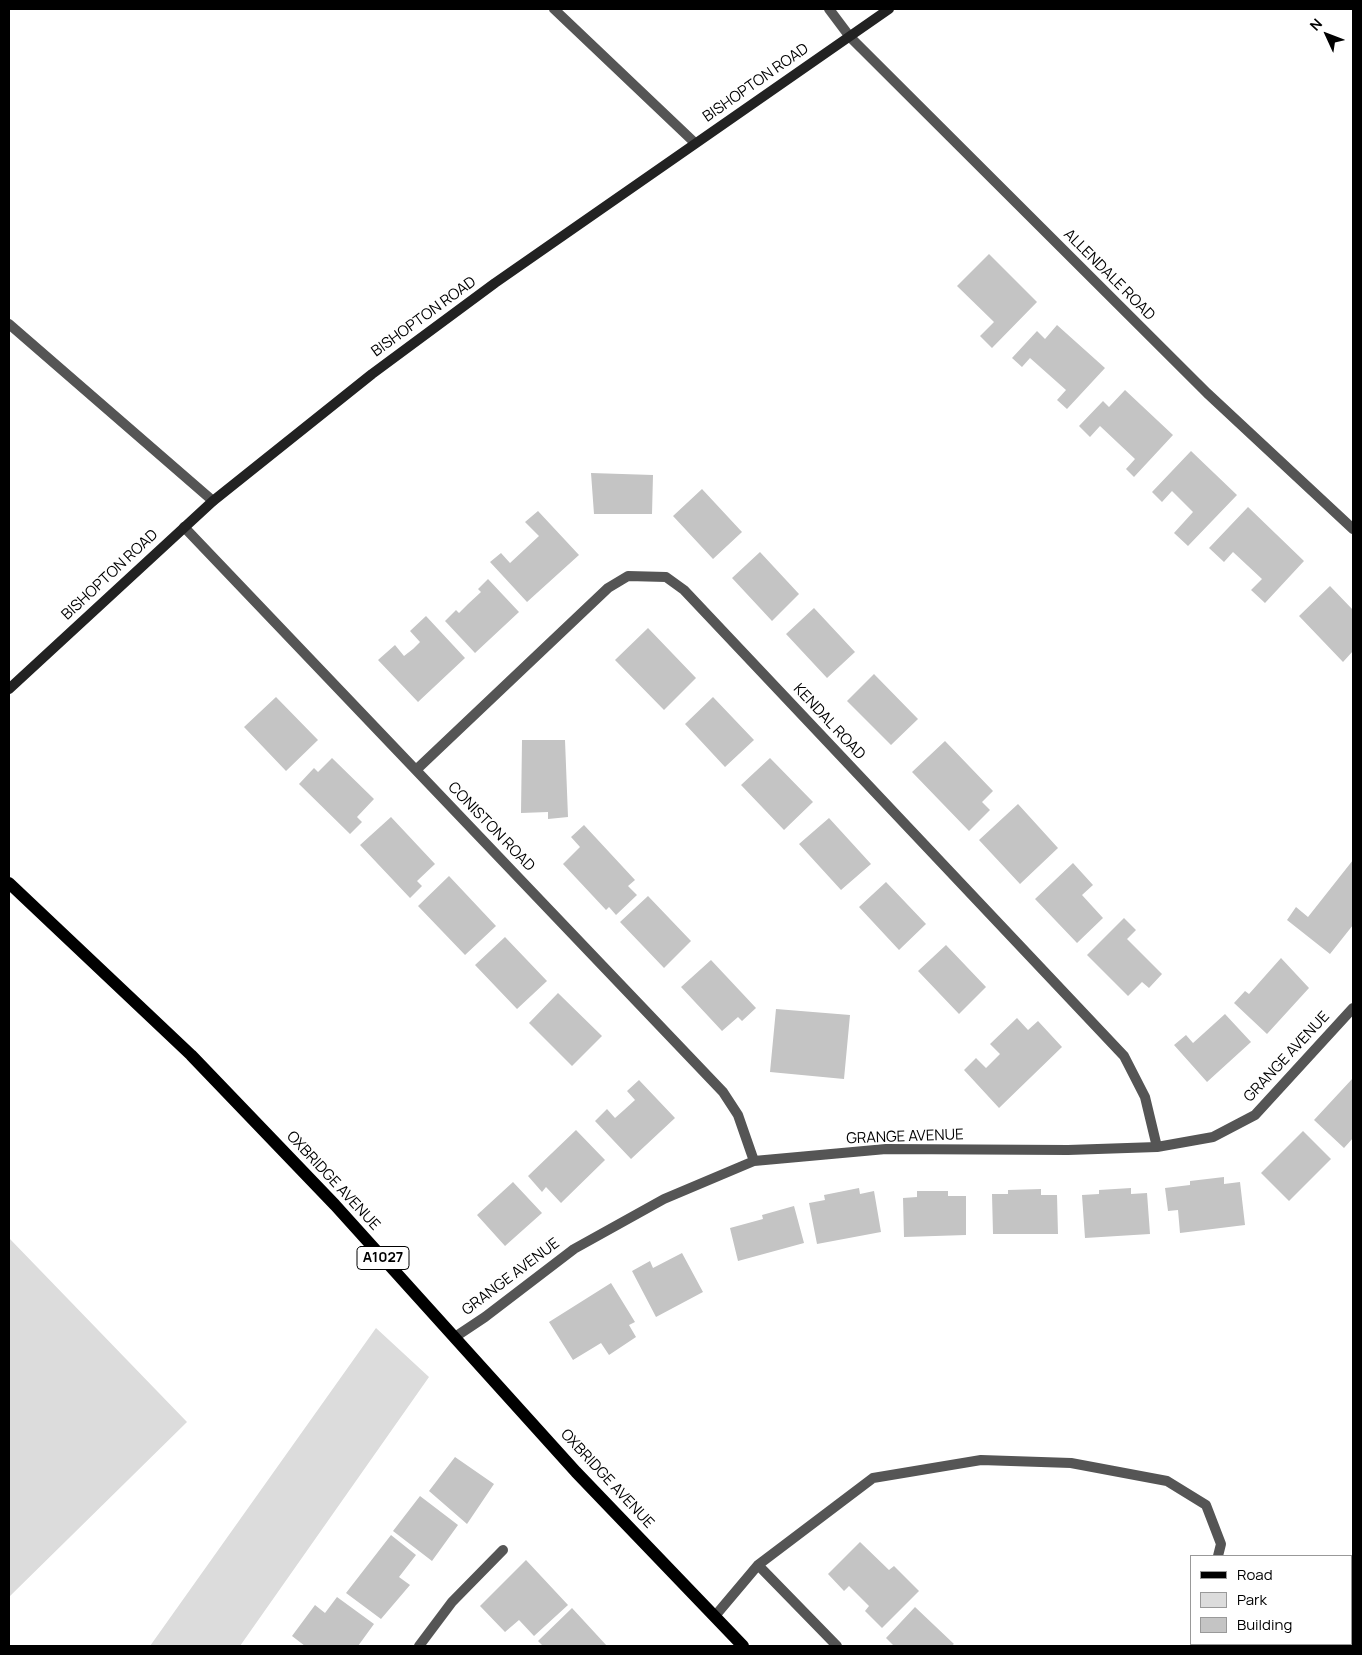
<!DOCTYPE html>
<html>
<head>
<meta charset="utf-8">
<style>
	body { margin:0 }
	#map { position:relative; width:1362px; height:1655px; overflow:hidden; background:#fff; font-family:Manrope,sans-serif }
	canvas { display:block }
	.frame { position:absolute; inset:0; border:10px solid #000; pointer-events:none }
	.legend { position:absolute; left:1190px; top:1555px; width:162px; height:90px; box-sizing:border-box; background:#fff; border:1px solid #999; margin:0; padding:6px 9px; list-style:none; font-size:15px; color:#000 }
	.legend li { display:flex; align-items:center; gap:10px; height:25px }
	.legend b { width:25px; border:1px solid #999 }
	.north { position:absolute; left:1302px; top:10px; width:50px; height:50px; -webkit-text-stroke:4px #fff; paint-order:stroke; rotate:313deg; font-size:14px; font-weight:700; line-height:20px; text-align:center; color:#000 }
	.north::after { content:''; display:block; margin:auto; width:18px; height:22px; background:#000; clip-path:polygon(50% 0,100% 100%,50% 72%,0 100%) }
</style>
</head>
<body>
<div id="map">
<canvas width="1362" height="1655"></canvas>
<div class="frame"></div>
<ul class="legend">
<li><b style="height:6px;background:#000"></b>Road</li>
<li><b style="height:14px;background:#dcdcdc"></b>Park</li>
<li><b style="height:14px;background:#c4c4c4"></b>Building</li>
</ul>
<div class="north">N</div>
</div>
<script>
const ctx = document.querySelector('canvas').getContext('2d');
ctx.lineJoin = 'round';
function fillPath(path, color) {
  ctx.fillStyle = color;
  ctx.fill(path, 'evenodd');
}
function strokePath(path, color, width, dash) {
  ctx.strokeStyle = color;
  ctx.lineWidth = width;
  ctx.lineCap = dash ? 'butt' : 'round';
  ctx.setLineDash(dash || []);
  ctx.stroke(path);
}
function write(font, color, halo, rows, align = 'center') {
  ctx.font = font + ' Manrope,sans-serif';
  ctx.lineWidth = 4;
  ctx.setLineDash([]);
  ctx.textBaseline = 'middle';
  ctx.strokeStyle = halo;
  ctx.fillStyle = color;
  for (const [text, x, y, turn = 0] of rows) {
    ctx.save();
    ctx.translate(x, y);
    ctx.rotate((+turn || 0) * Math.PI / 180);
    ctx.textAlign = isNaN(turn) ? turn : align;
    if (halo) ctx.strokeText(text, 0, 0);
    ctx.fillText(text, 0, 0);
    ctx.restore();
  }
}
fillPath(new Path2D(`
	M9,1238L187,1422L9,1597Z
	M376,1328L429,1377L240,1646H150Z`), '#dcdcdc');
fillPath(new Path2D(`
	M989,254L1037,302L992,348L980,336L994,322L957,286Z
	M1057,325L1105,368L1067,409L1057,400L1066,390L1030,358L1022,367L1012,358L1037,331L1045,339Z
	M1125,390L1173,435L1134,477L1126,469L1135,459L1100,426L1090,437L1079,426L1103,401L1109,407Z
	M1191,451L1237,495L1188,546L1174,533L1193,512L1172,491L1162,502L1152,492Z
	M591,473L653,475L652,514H594Z
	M702,489L742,532L713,559L673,516Z
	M1248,507L1304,561L1265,603L1251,590L1262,579L1233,552L1224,562L1209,548Z
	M538,511L579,555L527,602L490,562L501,553L510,563L539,536L525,522Z
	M760,552L799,594L772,621L732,578Z
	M488,579L519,612L475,653L445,621L456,610L459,613L468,604L481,592L478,589Z
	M1330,586L1353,610V651L1343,662L1299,616Z
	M814,608L855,652L827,678L786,634Z
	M426,616L465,658L418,702L378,660L395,645L404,656L413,649L420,642L410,631Z
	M648,628L696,678L664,710L615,660Z
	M874,674L918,719L891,745L847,701Z
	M276,697L318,740L286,771L244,727Z
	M713,697L754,740L725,767L685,724Z
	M522,740H565L568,817L548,819V812L521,813Z
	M945,741L993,791L982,802L990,810L969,831L912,772Z
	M332,758L374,799L357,817L362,822L350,834L299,784L314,768L318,772Z
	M770,758L813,802L784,830L741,785Z
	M1018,804L1058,848L1020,884L979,840Z
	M391,817L435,864L417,881L422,886L410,898L360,845Z
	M829,818L871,864L841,890L799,844Z
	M584,825L635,880L628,886L637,895L616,915L609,907L606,910L563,864L580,847L571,837Z
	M1353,860V925L1330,954L1287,920L1296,907L1308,917Z
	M1073,863L1093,885L1082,895L1103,918L1077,943L1035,899Z
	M449,876L496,926L465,955L418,906Z
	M886,882L926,924L899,950L859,907Z
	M648,896L691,941L664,968L620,922Z
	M1124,918L1136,930L1127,939L1162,974L1149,988L1142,982L1128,996L1087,955Z
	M505,937L547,981L517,1009L475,965Z
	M946,945L986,987L959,1014L918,971Z
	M1281,958L1309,988L1267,1034L1234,1003L1245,991L1249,994Z
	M711,960L756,1008L742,1021L738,1017L722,1031L681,987Z
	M558,993L602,1036L572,1066L529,1023Z
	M776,1009L850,1015L844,1079L770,1072Z
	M1225,1014L1251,1042L1207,1082L1174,1045L1186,1035L1193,1043Z
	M1017,1018L1028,1030L1038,1021L1062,1047L999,1108L964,1070L976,1058L986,1068L1000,1054L990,1044Z
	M1353,1078V1138L1344,1148L1314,1120Z
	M639,1080L675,1118L631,1159L595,1121L607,1109L615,1118L624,1110L635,1100L627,1091Z
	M576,1130L605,1160L561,1203L546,1187L542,1192L528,1176Z
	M1303,1131L1331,1159L1289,1201L1261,1173Z
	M1224,1177V1184L1240,1182L1245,1225L1180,1233L1178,1210L1168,1211L1165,1188L1190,1185V1181Z
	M513,1182L542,1213L505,1246L477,1215Z
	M859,1188L860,1194L874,1191L881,1232L817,1244L809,1203L825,1200L824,1195Z
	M1131,1188V1194L1147,1193L1150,1234L1085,1238L1082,1195L1099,1194V1190Z
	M1041,1189V1195H1057L1058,1234H993L992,1194H1008V1190Z
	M917,1191H948V1196H966V1235L904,1237L903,1198L917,1197Z
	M794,1206L804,1243L738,1261L730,1228L763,1219L762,1215Z
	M682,1253L703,1292L656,1317L632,1271L650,1261L653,1268Z
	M611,1283L635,1322L629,1325L636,1337L609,1355L601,1343L573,1360L549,1322Z
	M455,1457L494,1484L467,1524L429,1491Z
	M420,1496L458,1525L432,1561L393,1531Z
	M391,1535L416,1555L399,1577L410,1585L381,1619L346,1593Z
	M860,1542L889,1570L894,1566L919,1591L882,1628L865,1611L869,1606L849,1586L844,1591L828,1574Z
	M526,1560L568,1605L534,1636L519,1620L505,1632L480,1606Z
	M337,1597L374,1624L358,1646H305L292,1636L315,1605L325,1613Z
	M915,1607L954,1644L951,1646H894L886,1638Z
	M572,1608L607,1646H543L538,1641Z`), '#c4c4c4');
strokePath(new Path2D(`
	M9,324L213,501`), '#555', 10);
strokePath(new Path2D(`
	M554,9L695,143
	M829,9L850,37L1207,393L1353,529
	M184,527L723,1092L738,1115L754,1161
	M416,770L608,588L628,576L666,577L684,590L1124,1056L1145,1097L1157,1147
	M455,1337L485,1317L574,1249L664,1199L754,1161L886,1149L1068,1150L1157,1147L1213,1137L1255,1115L1353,1008
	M758,1565L837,1646
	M715,1616L758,1565L873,1478L981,1460L1071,1463L1167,1481L1206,1505L1221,1544L1218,1556
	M419,1646L452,1602L503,1550
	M1195,1646L1196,1644`), '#555', 10);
strokePath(new Path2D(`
	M9,689L213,501L372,374L495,283L889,9`), '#222', 10);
strokePath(new Path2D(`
	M9,883L191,1055L335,1205L576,1472L743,1646`), '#000', 12);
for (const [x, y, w] of [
	[383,1258,52]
]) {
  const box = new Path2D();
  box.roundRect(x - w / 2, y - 11.5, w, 23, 4);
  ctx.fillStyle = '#fff';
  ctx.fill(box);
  strokePath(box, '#000', 1);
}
write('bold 14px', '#000', null, [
	["A1027",383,1258]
]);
write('15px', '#000', '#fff', [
	["BISHOPTON ROAD",756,83,-35],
	["ALLENDALE ROAD",1109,275,45],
	["BISHOPTON ROAD",424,317,-36],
	["BISHOPTON ROAD",110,575,-43],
	["KENDAL ROAD",829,722,47],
	["CONISTON ROAD",491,827,46],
	["GRANGE AVENUE",1287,1057,-47],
	["GRANGE AVENUE",905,1137,-2],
	["OXBRIDGE AVENUE",333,1181,47],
	["GRANGE AVENUE",511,1277,-37],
	["OXBRIDGE AVENUE",607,1479,47]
]);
</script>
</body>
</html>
